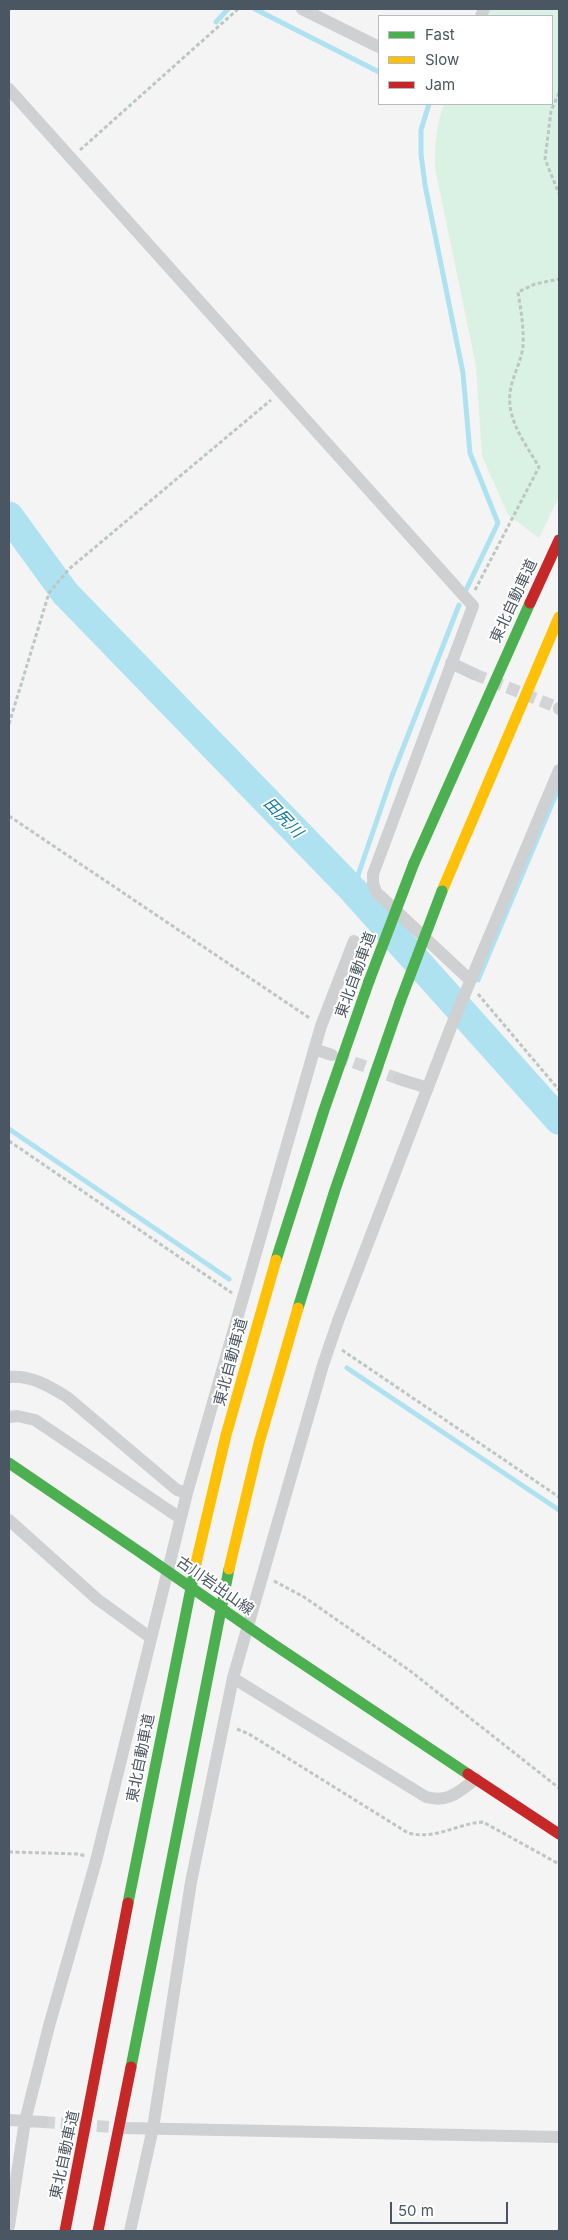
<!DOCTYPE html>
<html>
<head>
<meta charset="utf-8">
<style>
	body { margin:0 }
	#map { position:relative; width:568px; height:2240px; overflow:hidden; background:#f4f4f4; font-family:Inter,sans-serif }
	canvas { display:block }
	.frame { position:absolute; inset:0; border:10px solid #4a5661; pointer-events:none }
	.legend { position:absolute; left:378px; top:15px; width:175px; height:90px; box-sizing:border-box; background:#fff; border:1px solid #b7bbc0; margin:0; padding:6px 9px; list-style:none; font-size:15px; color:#4a5661 }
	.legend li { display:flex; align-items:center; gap:10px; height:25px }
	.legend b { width:25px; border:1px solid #b7bbc0 }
	.scale { position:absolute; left:390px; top:2202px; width:118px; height:22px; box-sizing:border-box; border:2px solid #4a5661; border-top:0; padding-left:6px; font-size:15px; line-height:18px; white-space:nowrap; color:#4a5661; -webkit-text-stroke:4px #fff; paint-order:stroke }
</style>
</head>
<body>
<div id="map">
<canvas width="568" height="2240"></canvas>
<div class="frame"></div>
<ul class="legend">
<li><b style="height:6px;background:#4caf50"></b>Fast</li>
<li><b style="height:6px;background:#ffc107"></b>Slow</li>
<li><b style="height:6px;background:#c62828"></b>Jam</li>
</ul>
<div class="scale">50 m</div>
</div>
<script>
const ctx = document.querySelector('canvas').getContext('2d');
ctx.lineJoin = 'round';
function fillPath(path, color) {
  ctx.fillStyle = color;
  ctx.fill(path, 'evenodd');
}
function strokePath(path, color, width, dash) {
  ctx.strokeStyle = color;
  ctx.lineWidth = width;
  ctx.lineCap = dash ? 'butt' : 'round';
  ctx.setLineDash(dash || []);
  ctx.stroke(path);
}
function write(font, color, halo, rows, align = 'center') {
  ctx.font = font + ' Inter,"Noto Sans JP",sans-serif';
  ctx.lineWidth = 4;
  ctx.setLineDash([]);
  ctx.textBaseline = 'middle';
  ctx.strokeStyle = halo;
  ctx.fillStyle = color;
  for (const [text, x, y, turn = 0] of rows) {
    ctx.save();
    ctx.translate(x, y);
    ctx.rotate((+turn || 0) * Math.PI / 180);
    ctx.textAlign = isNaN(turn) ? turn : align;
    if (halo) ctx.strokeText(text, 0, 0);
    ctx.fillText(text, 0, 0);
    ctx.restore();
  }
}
fillPath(new Path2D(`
	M490,9H559V497L539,538L508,515L482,456L476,366L435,168C435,145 436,126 444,104H552V16H487Z`), '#d9f2e3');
strokePath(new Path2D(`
	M255,9L379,72
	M216,22L228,9
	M429,104L421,130V154L425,185L463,373L470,453L498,523L466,590
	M353,890L392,776L459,605
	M478,980L559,787
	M463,1015L467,1006
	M9,1129L229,1279
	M347,1368L559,1510`), '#aee2f0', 5);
strokePath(new Path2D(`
	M9,516L65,593L353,890L559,1120`), '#aee2f0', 29);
strokePath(new Path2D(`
	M474,674L559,708
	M337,1056L399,1079
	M43,2122L124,2128`), '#d2d4d7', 12, [12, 6]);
strokePath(new Path2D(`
	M559,93L551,111L545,159L559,194
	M80,150L238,9
	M475,590L539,467C528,448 512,427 510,405C507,383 521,366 523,346C524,328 521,310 518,292L535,284L559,279
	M9,724L49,593L69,569L271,400
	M9,816L311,1019
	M478,994L559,1090
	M9,1141L232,1293
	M342,1350L559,1497
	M274,1581L304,1597L409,1670L559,1788
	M237,1729L249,1734L408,1833C437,1840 455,1824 483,1822L559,1864
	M9,1852L79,1854L85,1856`), '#bcc7c4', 3, [4, 2.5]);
strokePath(new Path2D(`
	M302,9L379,47
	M481,16L484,9
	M9,89L473,606L373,874V883L376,892L470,980
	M451,663L474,674
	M559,708V709
	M314,1049L332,1055
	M399,1079L428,1088
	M9,1377C31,1375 49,1386 67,1397L177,1490L187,1493
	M9,1417L17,1416L35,1420L180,1518
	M9,1520L97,1599L151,1638
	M233,1678L426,1797C449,1803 458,1792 476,1779
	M9,2120L43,2122
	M124,2128L559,2137
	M9,2226L25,2121L49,2026L96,1861L187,1493L321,1026L354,941
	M130,2231L153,2128L191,1882L233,1678L323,1365L338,1321L451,1027L559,770`), '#ced0d2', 12);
strokePath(new Path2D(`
	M414,863L530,603
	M276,1260L324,1110L369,981
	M298,1308L335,1190L400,1002
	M9,1463L144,1555
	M270,1642L468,1774
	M128,1903L196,1563
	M131,2067L229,1569`), '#4caf50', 11);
strokePath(new Path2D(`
	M442,891L559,617
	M196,1563L226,1435L276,1260
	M229,1569L259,1443L298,1308`), '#ffc107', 11);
strokePath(new Path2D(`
	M530,603L559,540
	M468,1774L559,1834
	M65,2231L128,1903
	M98,2231L131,2067`), '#c62828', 11);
strokePath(new Path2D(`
	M369,981L414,863
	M400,1002L442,891
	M144,1555L270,1642`), '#4caf50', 11);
write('15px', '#4a5661', '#fff', [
	["東北自動車道",514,601,-65],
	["東北自動車道",356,975,-70],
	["東北自動車道",231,1362,-75],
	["古川岩出山線",215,1586,35],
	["東北自動車道",141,1758,-79],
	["東北自動車道",65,2155,-78]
]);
write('italic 16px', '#0c7c9b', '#fff', [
	["田尻川",283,818,46]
]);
</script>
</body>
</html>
